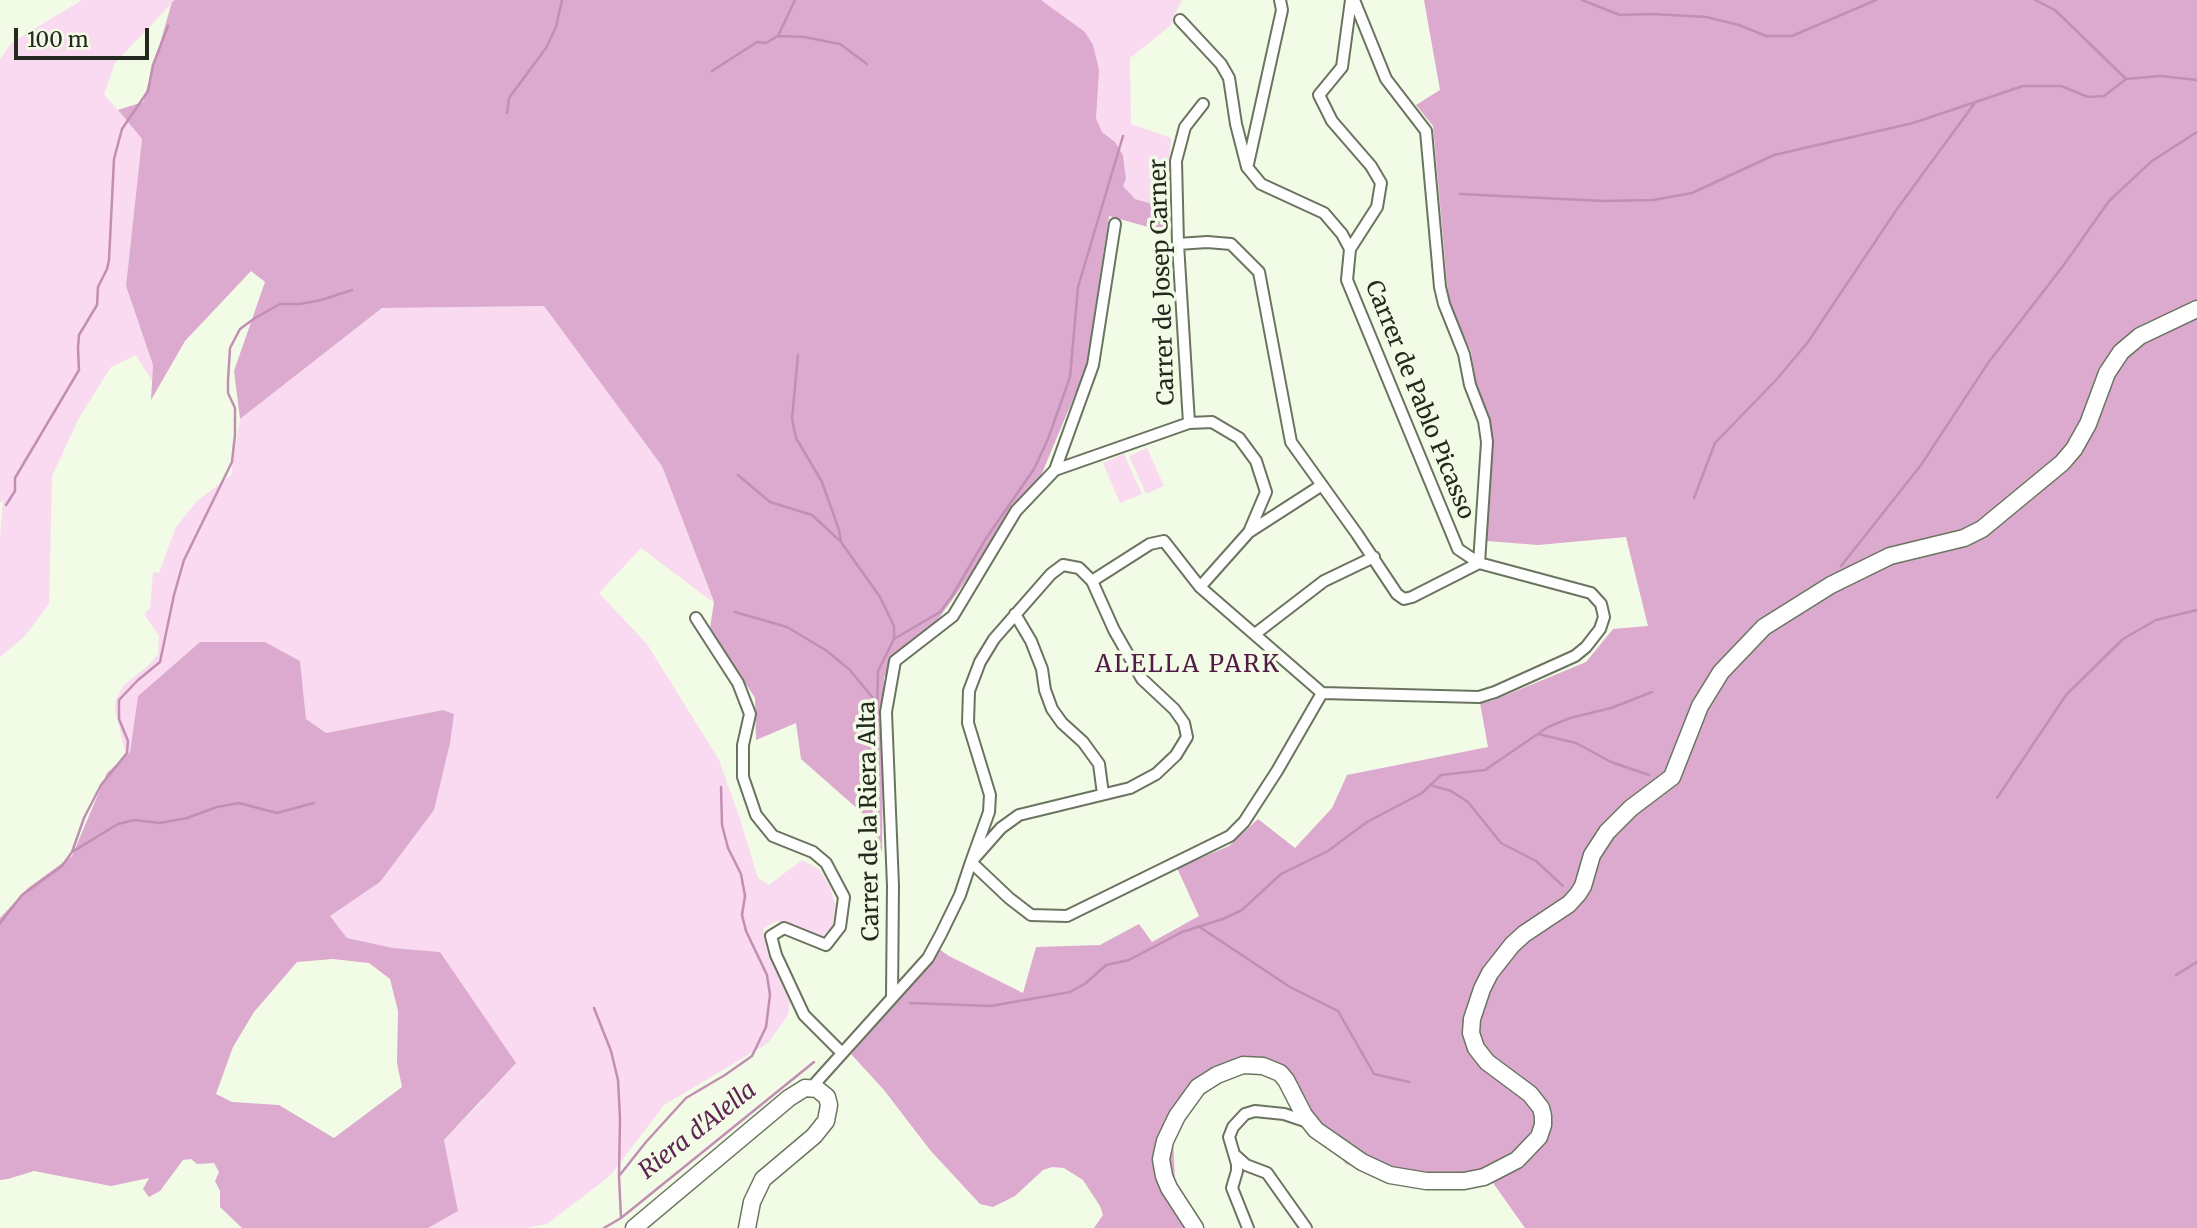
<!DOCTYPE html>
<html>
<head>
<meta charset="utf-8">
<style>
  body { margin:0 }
  #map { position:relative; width:2197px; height:1228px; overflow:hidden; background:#f2fbe5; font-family:Merriweather,serif }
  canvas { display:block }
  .scale { position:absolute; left:14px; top:28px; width:135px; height:32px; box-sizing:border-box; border:4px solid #24281f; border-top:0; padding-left:9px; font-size:21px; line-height:24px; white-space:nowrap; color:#24281f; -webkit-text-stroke:5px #f2fbe5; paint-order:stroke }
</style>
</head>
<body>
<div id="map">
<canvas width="2197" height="1228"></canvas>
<div class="scale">100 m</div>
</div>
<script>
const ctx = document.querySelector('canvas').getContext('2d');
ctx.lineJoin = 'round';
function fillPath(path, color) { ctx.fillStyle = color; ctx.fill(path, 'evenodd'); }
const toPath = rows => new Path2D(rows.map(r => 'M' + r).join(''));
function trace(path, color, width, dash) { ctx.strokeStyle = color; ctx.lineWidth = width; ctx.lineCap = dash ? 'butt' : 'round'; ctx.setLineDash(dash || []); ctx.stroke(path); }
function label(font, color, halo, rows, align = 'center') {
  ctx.font = font + ' Merriweather,serif'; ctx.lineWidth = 7; ctx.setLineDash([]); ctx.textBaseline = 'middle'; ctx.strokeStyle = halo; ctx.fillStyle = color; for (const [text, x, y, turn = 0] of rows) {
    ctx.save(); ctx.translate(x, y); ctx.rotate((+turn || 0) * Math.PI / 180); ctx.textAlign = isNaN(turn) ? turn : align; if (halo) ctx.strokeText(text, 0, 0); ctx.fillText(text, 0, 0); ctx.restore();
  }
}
fillPath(toPath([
  [82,0,175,0,115,63,104,94,142,139,126,286,153,365,152,381,136,355,111,367,79,418,52,476,49,604,25,636,0,657,0,538,3,500,0,503,0,59,11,43],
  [1041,0,1182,0,1170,26,1130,58,1131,124,1171,138,1167,208,1135,199,1123,186,1126,179,1123,155,1115,142,1102,132,1096,118,1093,45,1085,32],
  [544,306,662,465,714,603,641,548,599,593,647,644,719,760,740,819,758,878,769,885,802,860,819,869,830,887,835,904,833,926,822,937,778,921,765,927,763,930,791,995,788,1015,768,1043,664,1105,610,1176,547,1224,526,1228,428,1228,458,1211,444,1140,483,1100,440,952,393,948,347,938,330,916,380,882,434,810,441,776,443,710,326,733,306,719,300,661,265,642,200,642,138,696,130,752,126,756,115,709,116,699,123,686,150,664,158,654,159,636,144,614,150,608,153,572,159,573,176,527,197,501,231,475,240,419,382,308],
  [1147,448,1164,486,1146,494,1129,456],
  [1124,454,1142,494,1120,503,1103,463]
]), '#fadaf1');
fillPath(toPath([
  [175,0,1041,0,1085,32,1093,45,1099,70,1096,118,1102,132,1115,142,1123,155,1126,179,1123,186,1135,199,1167,208,1166,232,1109,216,1086,368,1040,478,939,618,884,677,882,852,868,818,801,759,796,723,756,740,755,698,710,628,714,602,662,466,544,306,382,308,240,419,234,371,265,282,251,271,185,341,151,400,153,365,126,286,142,139,118,110,143,102,172,2],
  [1424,0,2197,0,2197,1228,1525,1228,1491,1180,1382,1177,1346,1164,1285,1092,1273,1075,1237,1073,1204,1092,1173,1139,1175,1181,1198,1228,1094,1228,1103,1215,1100,1206,1083,1180,1064,1168,1052,1167,1043,1170,1015,1196,993,1207,980,1204,930,1150,884,1090,851,1054,939,949,949,956,1023,993,1036,947,1100,945,1139,924,1152,942,1199,916,1177,868,1229,846,1258,819,1295,848,1332,808,1347,775,1488,747,1480,703,1492,701,1586,662,1613,629,1648,626,1626,537,1538,545,1487,541,1490,419,1476,383,1471,351,1449,305,1433,126,1416,105,1440,90],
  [200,642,265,642,300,661,306,719,326,733,443,710,454,714,450,743,434,810,380,882,330,916,347,938,393,948,440,952,516,1063,444,1140,458,1211,428,1228,242,1228,220,1207,220,1191,215,1181,219,1172,214,1163,197,1164,191,1159,183,1160,160,1191,149,1197,143,1189,149,1178,111,1186,34,1171,8,1179,0,1180,0,918,28,888,72,856,107,773,130,752,138,696],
  [333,959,369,963,390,979,398,1011,397,1063,402,1087,334,1138,279,1105,232,1102,216,1094,233,1047,254,1012,297,962]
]), '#dca9cf');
trace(toPath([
  [1582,0,1620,15,1653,14,1706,17,1739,25,1766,36,1792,36,1876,0],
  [2035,0,2055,10,2126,79],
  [778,36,804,37,840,44,867,64],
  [712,71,757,42,766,43,778,36,795,0],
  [507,113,509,98,546,48,556,27,562,0],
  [1460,194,1604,201,1653,200,1692,193,1774,155,1913,123,2023,86,2061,86,2088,97,2104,96,2126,79,2161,76,2197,80],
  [798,355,792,419,796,438,822,482,839,530,841,542,880,597,894,626,894,639],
  [738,475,770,502,812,515,839,540],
  [1694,498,1715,443,1777,379,1808,342,1897,209,1974,104],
  [6,505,15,491,15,478,79,370,78,348,79,335,97,305,98,287,107,269,109,260,114,159,122,129,148,91,153,65,168,26],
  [1841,566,1921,465,1988,363,2063,266,2109,201,2152,161,2197,132],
  [735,612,787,627,827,651,850,670,876,702],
  [877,713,878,671,894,639,940,612,952,596,985,540,1034,469,1048,439,1070,377,1078,287,1123,136],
  [1538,734,1576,743,1611,762,1649,775],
  [1430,785,1451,791,1468,802,1501,843,1536,861,1563,886],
  [1997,798,2066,695,2123,639,2156,620,2197,610],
  [72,852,118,824,134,820,160,823,187,818,217,807,239,803,277,813,314,803],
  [0,923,22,895,62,866,72,852,84,818,101,785,127,753,128,741,119,719,119,700,138,680,160,662,174,595,184,560,232,462,235,435,235,408,228,393,228,381,230,348,240,329,255,318,280,304,300,304,321,300,352,290],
  [1198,926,1290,987,1338,1011,1374,1074,1409,1082],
  [2176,975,2197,962],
  [910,1003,991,1006,1070,992,1086,983,1106,965,1129,960,1182,932,1223,919,1242,910,1281,874,1328,851,1367,822,1422,793,1441,775,1485,770,1548,727,1570,718,1611,708,1652,692],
  [594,1008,611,1051,618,1080,620,1119,619,1176],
  [621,1218,619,1176,646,1142,686,1098,725,1075,752,1056,766,1027,770,995,767,975,746,931,742,915,745,896,741,874,728,848,722,825,721,787],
  [604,1228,621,1218,814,1062]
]), '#c08fb3', 2.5);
const street = toPath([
  [1354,0,1386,79,1426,131,1440,287,1444,304,1464,354,1470,385,1484,421,1487,442,1479,563],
  [1180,20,1221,64,1229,78,1236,124,1247,167,1261,184,1324,213,1342,234,1350,249,1347,280,1458,549,1479,563,1591,593,1601,604,1604,617,1600,629,1586,647,1575,656,1495,692,1479,697,1322,693],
  [1248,164,1282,10,1280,0],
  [1178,244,1207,242,1231,244,1259,272,1291,442,1357,534,1397,594,1404,599,1412,597,1479,563],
  [1350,249,1377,207,1381,183,1371,166,1332,121,1319,95,1342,67,1351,0],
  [1189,423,1178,244,1176,161,1185,127,1203,104],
  [1055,470,1093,365,1115,224],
  [1249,532,1322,485],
  [1092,581,1150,544,1164,541,1200,587,1322,693],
  [1015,614,1031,641,1042,669,1045,690,1052,709,1062,723,1083,742,1099,764,1103,794],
  [696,618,738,683,750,714,743,745,743,777,756,815,773,836,813,852,826,863,844,897,840,927,826,945,784,928,771,936,776,955,804,1015,842,1053],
  [1255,634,1324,581,1374,557],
  [971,862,1009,898,1031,915,1067,916,1230,836,1244,822,1277,771,1322,693],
  [892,997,893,886,886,712,895,661,953,616,1016,511,1055,470,1189,423,1212,422,1239,438,1256,461,1266,492,1249,532,1200,587],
  [811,1088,928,958,941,934,960,895,971,862,989,812,990,795,968,723,969,691,980,662,994,639,1051,574,1063,565,1079,568,1092,581,1114,630,1142,679,1174,709,1184,723,1187,737,1176,755,1156,774,1130,788,1019,815,1001,828,971,862],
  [1236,1156,1246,1165,1267,1173,1306,1228],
  [1248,1228,1232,1188,1237,1171,1237,1164,1229,1137,1233,1127,1245,1114,1255,1111,1284,1114,1308,1122]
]);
const secondary = toPath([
  [634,1228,789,1098,805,1088,817,1089,827,1097,829,1105,826,1121,814,1136,763,1179,752,1202,747,1228],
  [1195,1228,1169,1188,1164,1176,1161,1159,1165,1141,1177,1116,1198,1087,1217,1075,1243,1065,1263,1066,1280,1073,1286,1080,1304,1115,1316,1130,1362,1162,1390,1175,1426,1181,1464,1181,1484,1177,1517,1160,1539,1137,1543,1125,1543,1116,1541,1108,1530,1094,1487,1062,1476,1048,1471,1033,1472,1019,1482,989,1490,973,1512,945,1524,934,1569,904,1578,894,1583,886,1592,855,1607,832,1631,808,1672,777,1700,706,1721,672,1764,627,1831,585,1890,556,1964,538,1982,529,2062,463,2074,449,2088,424,2107,373,2121,352,2140,336,2197,309]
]);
trace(street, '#6b7460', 14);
trace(secondary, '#6b7460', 19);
trace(street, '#fff', 10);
trace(secondary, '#fff', 16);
label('23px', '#24281f', '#f2fbe5', [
  ["Carrer de Josep Carner",1163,282,-92],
  ["Carrer de Pablo Picasso",1419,400,68],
  ["Carrer de la Riera Alta",870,821,-91]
]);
ctx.letterSpacing = '2px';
label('24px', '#511b46', '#f2fbe5', [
  ["ALELLA PARK",1188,665]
]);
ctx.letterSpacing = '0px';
label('italic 24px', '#5f2453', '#f2fbe5', [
  ["Riera d'Alella",698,1131,-38]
]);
</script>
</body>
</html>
